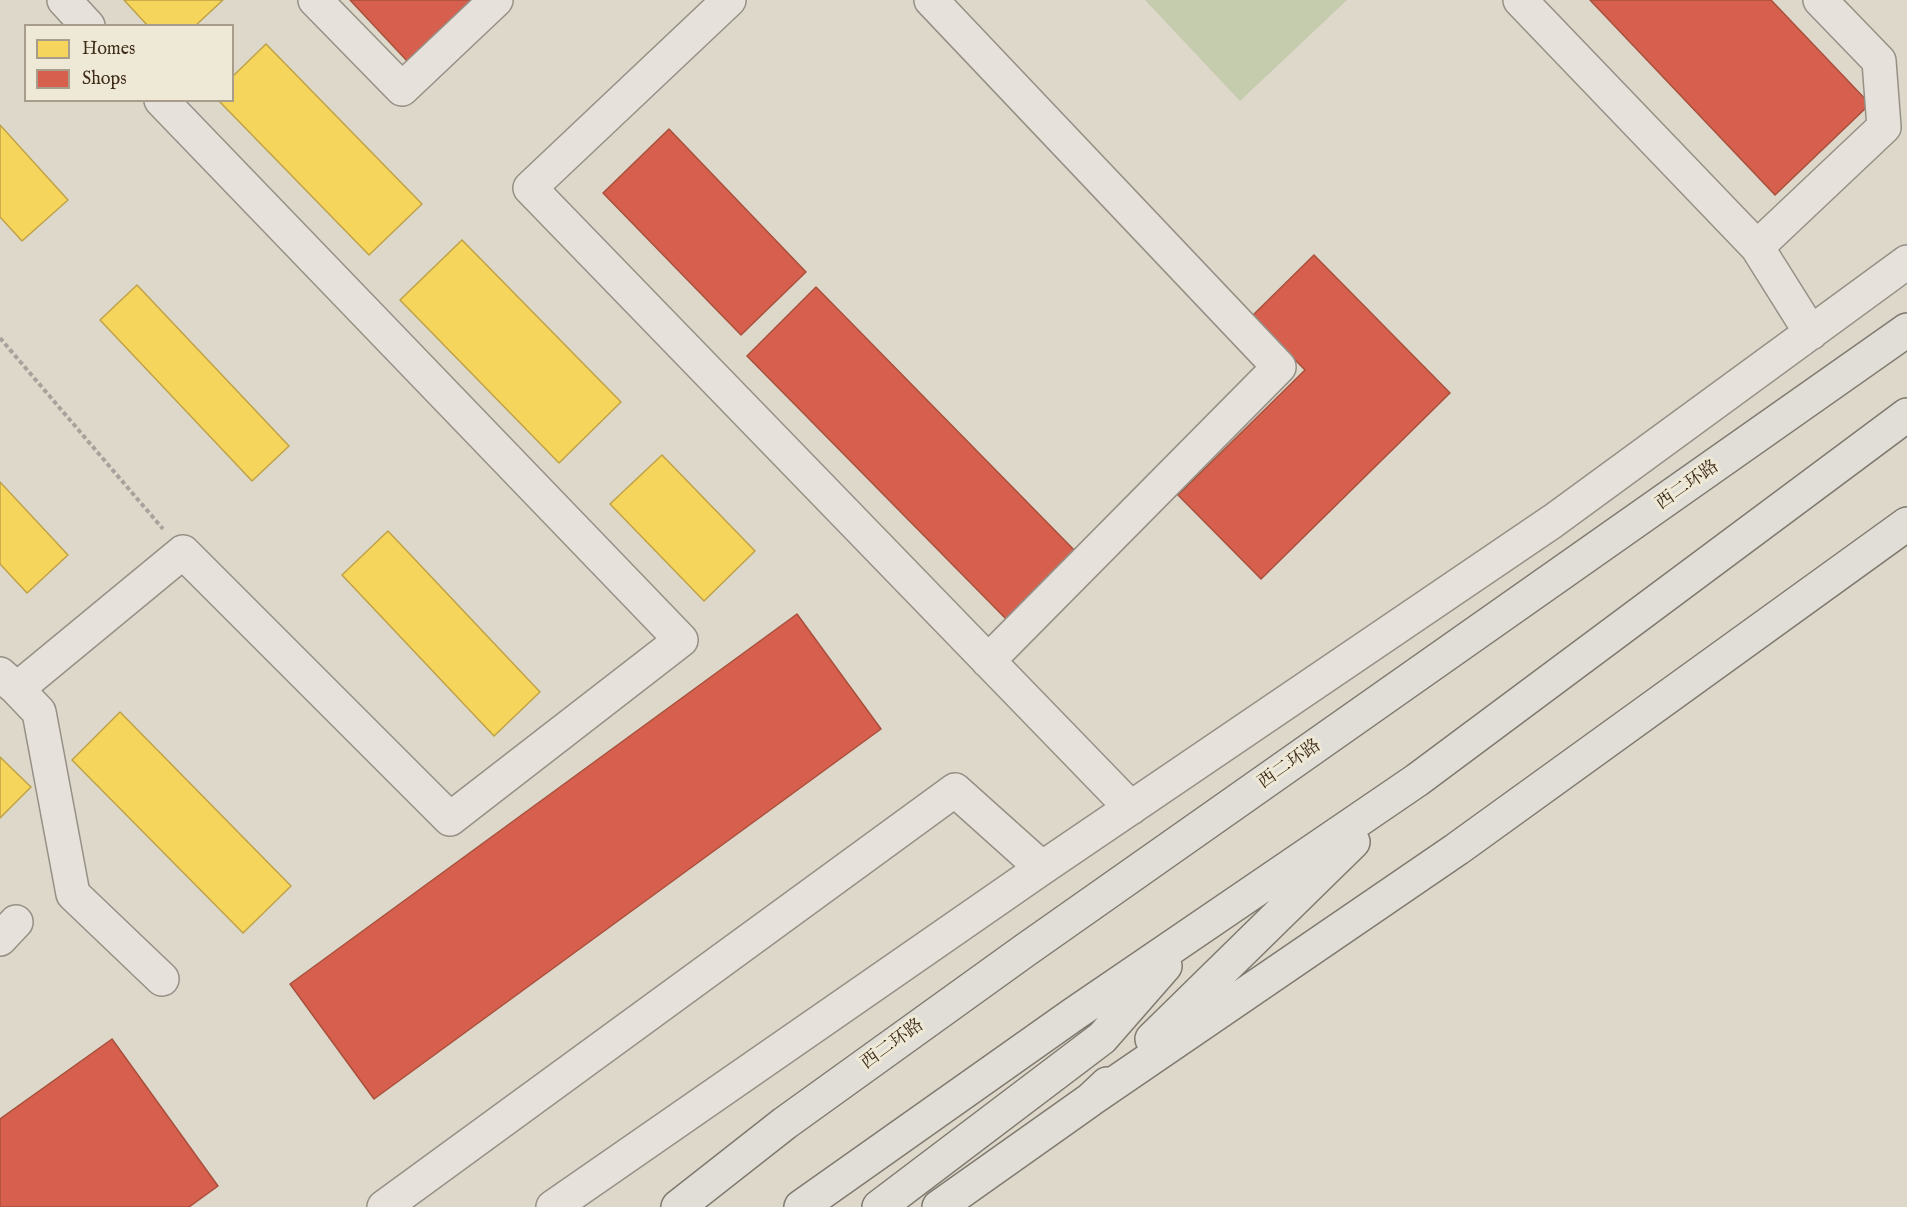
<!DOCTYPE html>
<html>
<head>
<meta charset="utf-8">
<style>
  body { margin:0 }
  #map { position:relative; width:1907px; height:1207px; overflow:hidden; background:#ddd8ca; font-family:"IM FELL English",serif }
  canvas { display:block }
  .legend { position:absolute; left:24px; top:24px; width:210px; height:78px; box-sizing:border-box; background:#eee8d7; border:2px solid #a89d8a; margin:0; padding:8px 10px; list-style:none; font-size:18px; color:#3f2c17 }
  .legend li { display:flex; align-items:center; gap:12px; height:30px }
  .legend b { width:30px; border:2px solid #a89d8a }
</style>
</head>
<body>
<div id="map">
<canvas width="1907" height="1207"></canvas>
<ul class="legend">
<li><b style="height:16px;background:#f6d55c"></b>Homes</li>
<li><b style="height:16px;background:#d6604d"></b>Shops</li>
</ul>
</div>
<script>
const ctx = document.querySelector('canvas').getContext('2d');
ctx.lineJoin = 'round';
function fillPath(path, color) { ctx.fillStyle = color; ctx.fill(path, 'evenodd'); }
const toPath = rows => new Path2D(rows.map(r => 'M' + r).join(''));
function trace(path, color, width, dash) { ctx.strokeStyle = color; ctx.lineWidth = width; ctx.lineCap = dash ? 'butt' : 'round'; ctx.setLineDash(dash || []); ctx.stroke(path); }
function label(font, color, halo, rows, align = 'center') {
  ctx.font = font + ' "IM FELL English","Noto Serif SC",serif'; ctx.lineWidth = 6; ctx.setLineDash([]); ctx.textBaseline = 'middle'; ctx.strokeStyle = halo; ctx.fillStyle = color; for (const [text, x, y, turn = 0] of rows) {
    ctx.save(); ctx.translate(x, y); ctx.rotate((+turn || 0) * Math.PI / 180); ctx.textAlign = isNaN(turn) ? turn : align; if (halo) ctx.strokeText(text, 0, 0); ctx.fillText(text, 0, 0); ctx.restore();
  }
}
fillPath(toPath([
  [1145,0,1347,0,1240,101]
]), '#c5cbad');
const homes = toPath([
  [124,0,223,0,195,26,148,26,124,0],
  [266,44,422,204,369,255,218,100,232,100,232,77,266,44],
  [0,125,68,200,22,241,0,217,0,125],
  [462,240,621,402,559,463,400,300,462,240],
  [137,285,289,446,252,481,100,320,137,285],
  [662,455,755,551,704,601,610,504,662,455],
  [0,482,68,555,27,593,0,564,0,482],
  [388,531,540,692,494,736,342,575,388,531],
  [120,712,291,886,243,933,72,760,120,712],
  [0,757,31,787,0,818,0,757]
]);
fillPath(homes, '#f6d55c');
trace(homes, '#bfa247', 1.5);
const shops = toPath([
  [350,0,476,0,409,63,350,0],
  [1590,0,1771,0,1870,104,1775,195,1590,0],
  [669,129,806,272,741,335,603,193,669,129],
  [1314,255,1450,393,1261,579,1178,495,1305,370,1252,316,1314,255],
  [816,287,1079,555,1010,623,747,356,816,287],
  [797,614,881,729,374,1099,290,984,797,614],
  [112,1039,218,1186,189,1207,0,1207,0,1119,112,1039]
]);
fillPath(shops, '#d6604d');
trace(shops, '#a9503d', 1.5);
const minor = toPath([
  [64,0,88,26],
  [315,0,402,89,496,0],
  [729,0,530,188,1131,808],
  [931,0,1279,367,988,661],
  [1520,0,1757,247,1811,333],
  [1757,247,1884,127,1879,61,1820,0],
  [0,674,17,689,183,552,450,819,681,640,161,100],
  [17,689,39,712,73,894,162,979],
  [0,939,16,922],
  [384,1207,955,790,1042,868],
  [553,1207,1042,868,1553,521,1907,262]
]);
const highway = toPath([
  [1152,1039,1353,842],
  [1090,1100,1457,849,1907,524],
  [678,1207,785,1123,1024,951,1907,330],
  [801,1207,1074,1014,1417,780,1907,415],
  [879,1207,1102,1038,1165,966],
  [939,1207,1090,1100,1107,1084]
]);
trace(minor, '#969086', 36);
trace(highway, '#7f796f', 36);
trace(toPath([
  [0,338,163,529]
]), '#a7a39c', 4, [4.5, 3]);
trace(minor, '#e6e2db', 33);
trace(highway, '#e0ded6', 33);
label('18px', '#3f2c17', '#eee8d7', [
  ["西二环路",1688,486,-35],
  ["西二环路",1290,765,-35],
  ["西二环路",893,1045,-36]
]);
</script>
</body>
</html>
